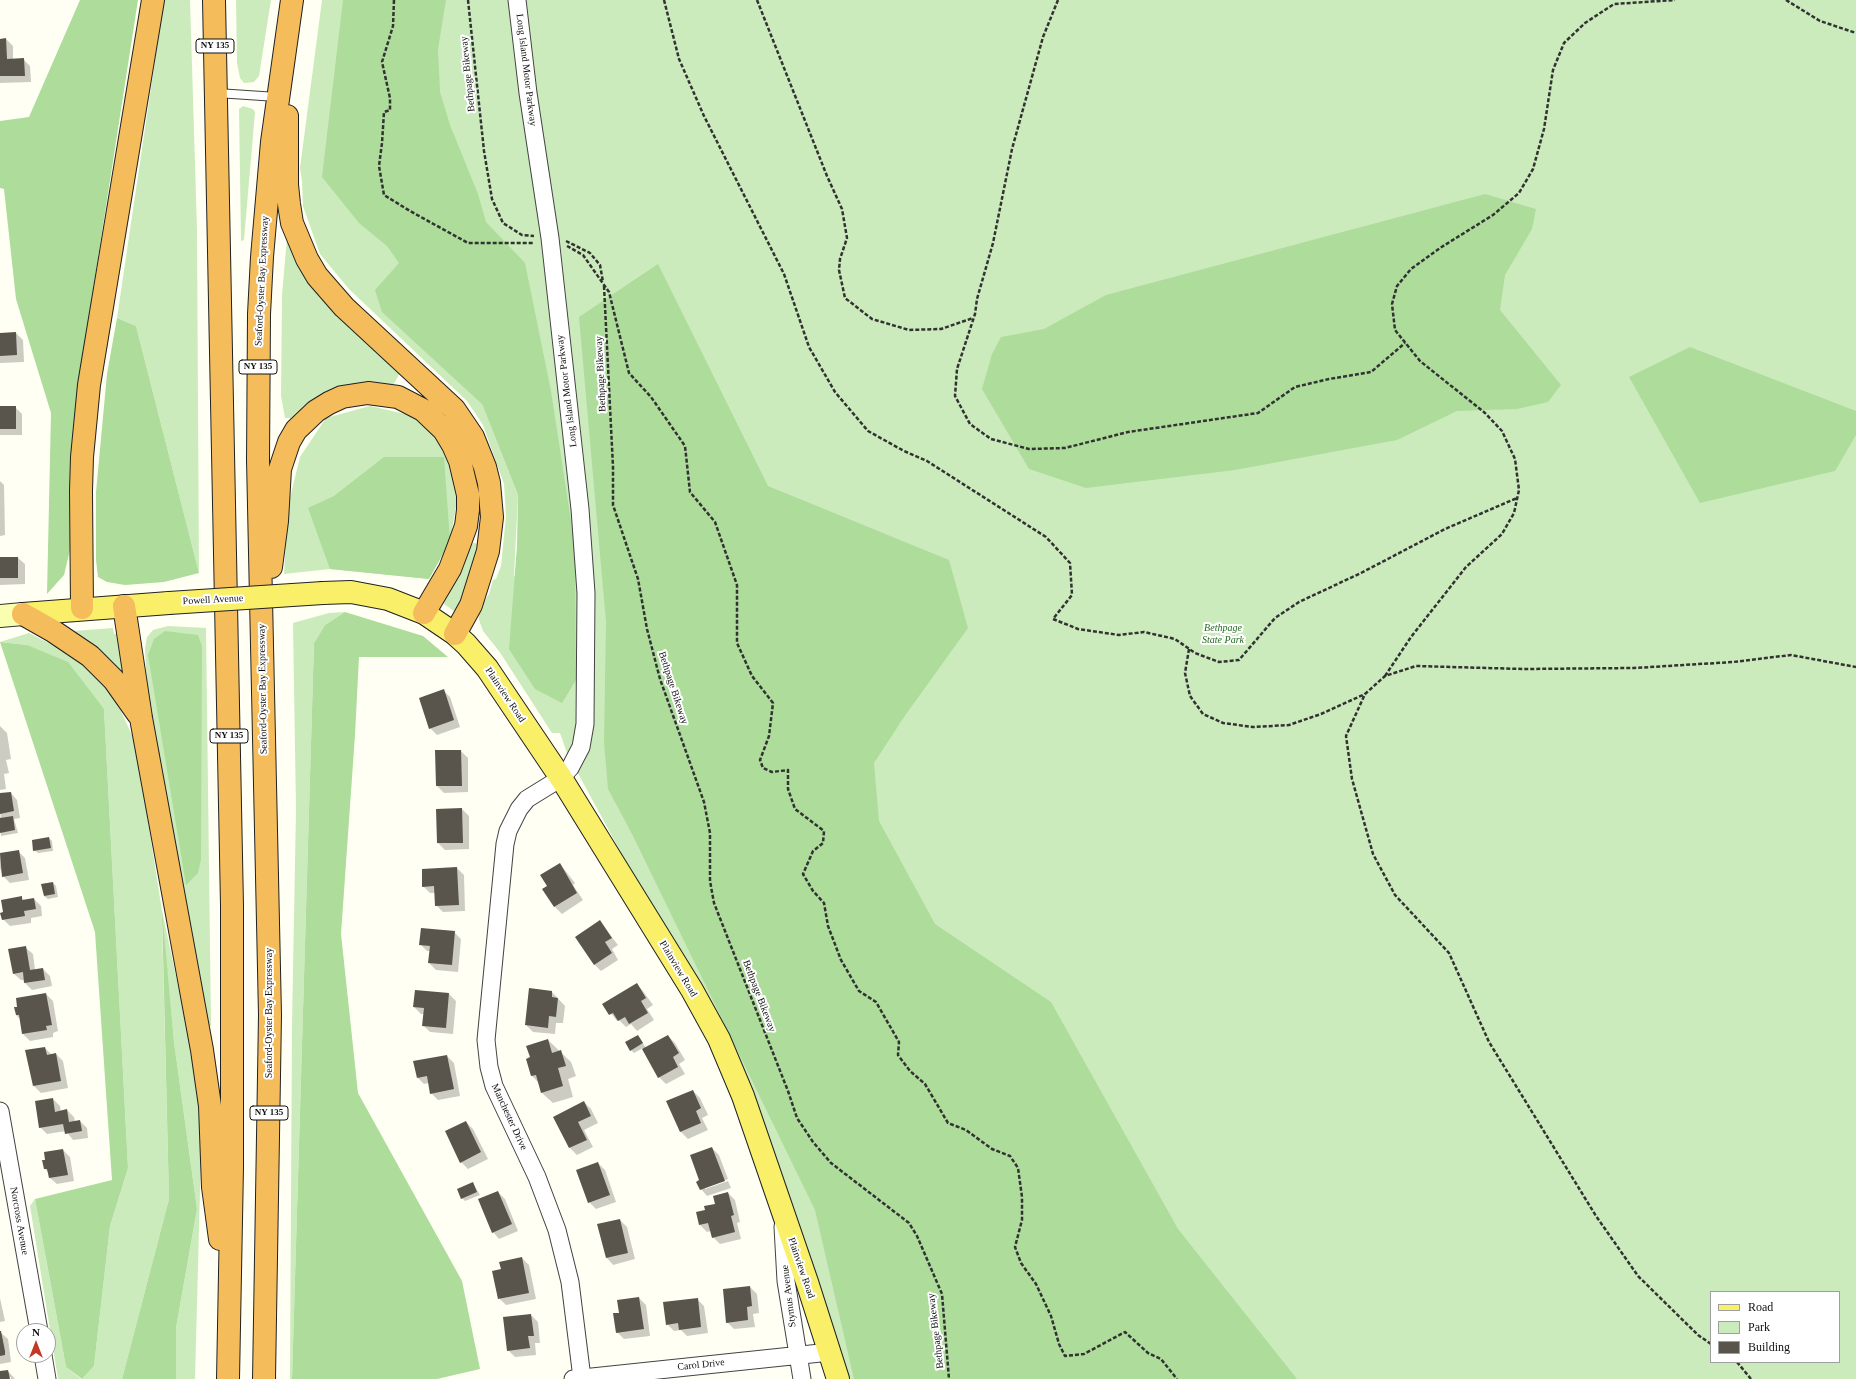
<!DOCTYPE html>
<html>
<head>
<meta charset="utf-8">
<style>
  body { margin:0 }
  #map { position:relative; width:1856px; height:1379px; overflow:hidden; background:#fffff4; font-family:Georgia,serif }
  canvas { display:block }
  .legend { position:absolute; left:1710px; top:1291px; width:130px; height:72px; box-sizing:border-box; background:#fff; border:1px solid #9f9f9f; margin:0; padding:5px 7px; list-style:none; font-size:12px; color:#101010 }
  .legend li { display:flex; align-items:center; gap:8px; height:20px }
  .legend b { width:20px; border:1px solid #9f9f9f }
  .north { position:absolute; left:16px; top:1323px; width:40px; height:40px; box-sizing:border-box; background:#fff; border:1px solid #9f9f9f; border-radius:50%; rotate:0deg; font-size:11px; font-weight:700; line-height:16px; text-align:center; color:#101010 }
  .north::after { content:''; display:block; margin:auto; width:14px; height:18px; background:#c43925; clip-path:polygon(50% 0,100% 100%,50% 72%,0 100%) }
</style>
</head>
<body>
<div id="map">
<canvas width="1856" height="1379"></canvas>
<ul class="legend">
<li><b style="height:5px;background:#f9ef69"></b>Road</li>
<li><b style="height:11px;background:#ccebbc"></b>Park</li>
<li><b style="height:11px;background:#59544c"></b>Building</li>
</ul>
<div class="north">N</div>
</div>
<script>
const ctx = document.querySelector('canvas').getContext('2d');
ctx.lineJoin = 'round';
function fillPath(path, color) { ctx.fillStyle = color; ctx.fill(path, 'evenodd'); }
const toPath = rows => new Path2D(rows.map(r => 'M' + r).join(''));
function trace(path, color, width, dash) { ctx.strokeStyle = color; ctx.lineWidth = width; ctx.lineCap = dash ? 'butt' : 'round'; ctx.setLineDash(dash || []); ctx.stroke(path); }
function label(font, color, halo, rows, align = 'center') {
  ctx.font = font + ' Georgia,serif'; ctx.lineWidth = 4; ctx.setLineDash([]); ctx.textBaseline = 'middle'; ctx.strokeStyle = halo; ctx.fillStyle = color; for (const [text, x, y, turn = 0] of rows) {
    ctx.save(); ctx.translate(x, y); ctx.rotate((+turn || 0) * Math.PI / 180); ctx.textAlign = isNaN(turn) ? turn : align; if (halo) ctx.strokeText(text, 0, 0); ctx.fillText(text, 0, 0); ctx.restore();
  }
}
fillPath(toPath([
  [164,0,190,0,197,230,199,573,136,326,117,318],
  [236,0,271,0,259,76,254,82,244,83,240,78,237,63],
  [322,0,1856,0,1856,1379,838,1379,737,1067,567,753,560,733,552,733,499,651,483,631,479,620,479,609,489,594,493,580,496,579,501,566,506,516,504,484,483,425,467,401,349,289,320,254,303,206,302,181,300,168],
  [521,396,541,572,514,576,518,495,482,404],
  [1711,1292,1839,1292,1839,1362,1711,1362],
  [243,106,253,109,255,112,244,240,241,241,239,109],
  [287,238,323,300,400,373,393,385,366,384,331,389,308,404,291,418,285,418,281,396,282,295],
  [370,406,414,416,444,445,457,501,450,541,429,579,330,569,284,574,288,506,300,457,326,418],
  [473,543,483,544,459,610,454,611,444,604,445,598],
  [345,612,325,625,314,643,292,1379,290,1379,292,1025,296,809,293,623,329,613],
  [168,626,206,628,211,1026,207,1024,199,980,147,688,145,648,147,637,153,630],
  [113,628,114,634,121,634,129,685,69,635,74,631],
  [29,633,89,663,120,709,136,744,162,911,185,1018,202,1116,195,1379,176,1379,176,1328,197,1209,174,1042,162,920,169,1199,122,1379,82,1379,94,1366,110,1226,128,1168,104,709,27,645,0,642],
  [35,1199,66,1367,81,1379,58,1379,30,1206]
]), '#ccebbc');
fillPath(toPath([
  [80,0,138,0,81,367,70,462,70,550,64,575,47,594,51,413,16,299,4,189,0,188,0,121,29,117],
  [343,0,446,0,438,49,440,92,450,125,478,194,486,222,525,263,551,391,575,547,576,680,562,703,535,689,509,649,517,546,518,495,482,404,382,312,375,290,399,263,387,246,359,223,322,177],
  [1485,194,1536,209,1532,229,1505,275,1500,310,1561,385,1548,402,1517,409,1457,411,1397,440,1235,470,1086,488,1029,469,982,389,992,354,1001,337,1044,329,1106,295],
  [658,264,768,486,949,560,968,628,904,717,874,763,879,821,935,924,1051,1002,1178,1229,1297,1379,854,1379,815,1210,632,834,608,789,604,742,606,622,579,317],
  [117,318,136,326,199,573,164,582,125,585,107,582,98,577,96,560,96,492,107,374],
  [1690,347,1856,411,1856,435,1835,471,1700,503,1629,377],
  [384,457,444,457,450,541,429,579,330,569,308,508,334,496],
  [345,612,423,636,448,657,359,657,355,735,341,934,358,1093,462,1281,480,1369,437,1379,292,1379,314,643,325,625],
  [165,631,198,635,202,646,201,859,198,873,186,885,148,655,154,639],
  [0,642,27,645,68,662,104,709,128,1168,110,1226,94,1366,82,1379,66,1367,35,1199,112,1180,95,932],
  [162,911,174,1042,197,1209,176,1328,176,1379,122,1379,169,1199]
]), '#addc9b');
fillPath(toPath([
  [6,39,13,46,13,60,23,59,30,66,31,82,0,83,0,40],
  [16,333,23,340,24,362,0,363,0,334],
  [0,407,15,407,22,414,22,435,0,435],
  [0,481,4,485,5,535,0,536],
  [0,558,18,558,25,564,25,584,0,585],
  [443,690,450,697,460,727,437,735,430,728],
  [0,726,7,733,11,759,6,760,9,773,4,774,6,789,0,790],
  [461,751,468,758,468,792,444,793,437,786],
  [11,793,17,800,20,818,14,819,18,833,1,836,0,794],
  [462,809,469,816,469,849,445,850,438,843],
  [49,838,52,841,53,851,38,853,34,850],
  [18,851,25,858,29,880,10,883,3,876,0,868,0,854],
  [560,864,575,883,573,885,583,900,562,914,555,907,543,889,548,886],
  [457,868,464,875,465,911,443,912,436,905,435,893,430,893,423,886],
  [53,883,56,886,58,897,48,899,44,896],
  [21,897,25,901,34,899,41,906,42,916,31,918,31,923,10,926,3,919],
  [600,922,618,945,612,949,618,960,601,971,594,964],
  [454,932,461,939,458,972,436,970,429,963,430,951,427,951,420,944],
  [26,948,33,954,35,970,43,969,50,976,52,986,32,990,25,983,25,980,21,980,14,974],
  [637,984,643,991,653,1005,647,1009,654,1020,637,1031,631,1024,626,1027,619,1020,617,1021,604,1004],
  [552,992,565,1006,563,1023,556,1023,555,1034,533,1032,526,1025],
  [46,994,53,1001,58,1031,53,1033,53,1037,30,1041,23,1034,20,1019,16,1015],
  [449,994,456,1001,453,1034,430,1032,423,1025,424,1014,421,1014,414,1007],
  [638,1036,646,1048,668,1036,675,1043,685,1060,679,1064,685,1074,666,1084,659,1077,643,1048,634,1053,631,1050],
  [548,1040,571,1062,576,1076,568,1079,573,1097,553,1103,542,1093,539,1083,532,1076,531,1058],
  [45,1048,52,1055,56,1054,63,1061,68,1088,41,1093,34,1086,26,1051],
  [447,1056,454,1063,460,1096,438,1100,431,1093,429,1083,424,1084,417,1077],
  [693,1091,700,1098,708,1115,702,1118,708,1130,688,1139,681,1132,668,1102],
  [53,1099,60,1106,61,1112,67,1110,74,1117,75,1122,80,1121,87,1128,88,1138,73,1140,66,1131,47,1134,40,1127],
  [584,1102,591,1109,598,1123,584,1130,593,1147,577,1155,570,1148,554,1117],
  [466,1122,473,1129,488,1159,468,1169,461,1162],
  [712,1148,719,1155,728,1179,705,1187,705,1189,728,1181,731,1188,707,1196,701,1189,700,1181],
  [63,1150,70,1157,74,1181,57,1184,50,1178,49,1173,45,1169,47,1160],
  [598,1163,605,1170,616,1202,596,1209,589,1202],
  [473,1183,480,1195,465,1201,462,1198],
  [498,1192,505,1199,518,1231,499,1239,493,1232],
  [728,1193,735,1200,740,1222,737,1223,741,1239,720,1244,713,1237,711,1231,707,1232,700,1225,697,1213,706,1211,717,1204],
  [620,1220,627,1227,635,1259,613,1265,607,1258],
  [522,1258,529,1265,536,1299,506,1305,499,1298,502,1270],
  [750,1287,757,1294,759,1313,753,1314,755,1327,734,1329,727,1322],
  [0,1298,5,1321,0,1322],
  [639,1298,646,1305,650,1336,624,1339,617,1332],
  [697,1299,704,1306,708,1333,687,1336,681,1330,674,1331,667,1324],
  [531,1315,538,1322,540,1343,535,1343,536,1355,515,1357,508,1350],
  [0,1332,8,1339,11,1362,0,1364],
  [8,1371,15,1379,11,1379,11,1377,8,1377,9,1379,0,1379,0,1372]
]), '#0003');
fillPath(toPath([
  [6,38,7,59,24,58,25,76,0,76,0,39],
  [16,332,17,355,0,356,0,333],
  [0,406,16,406,16,429,0,429],
  [0,557,18,557,18,578,0,578],
  [444,689,454,720,429,729,419,698],
  [435,750,461,750,462,786,436,786],
  [11,792,14,811,0,814,0,793],
  [462,808,463,843,437,843,436,809],
  [13,816,15,830,0,833,0,818],
  [49,837,51,848,33,851,32,840],
  [19,850,23,873,2,877,0,853],
  [560,863,577,893,554,907,542,889,547,886,540,875],
  [457,867,459,905,435,906,434,886,422,887,422,869],
  [53,882,55,894,44,896,41,884],
  [22,896,22,900,34,898,36,909,24,911,25,916,2,920,0,913,3,912,1,900],
  [600,920,612,938,605,942,612,953,594,965,575,937],
  [421,928,455,931,452,965,428,963,430,946,419,945],
  [26,946,30,970,43,968,45,980,24,983,23,972,13,974,8,949],
  [637,983,646,998,641,1001,648,1013,629,1024,625,1017,618,1021,613,1013,609,1015,602,1004],
  [529,988,552,991,552,997,558,998,556,1017,549,1016,548,1028,525,1025],
  [415,990,449,993,446,1028,422,1026,424,1008,413,1007],
  [46,993,52,1025,46,1026,47,1030,22,1034,19,1015,16,1015,14,1007,17,1007,16,998],
  [638,1035,643,1043,630,1051,625,1042],
  [668,1035,679,1053,673,1057,678,1067,658,1078,642,1049],
  [548,1039,552,1053,561,1050,566,1066,558,1068,563,1086,541,1093,536,1075,531,1076,526,1059,530,1057,526,1046],
  [45,1047,47,1055,56,1053,61,1081,33,1086,25,1050],
  [447,1055,454,1089,430,1094,427,1076,417,1078,413,1061],
  [693,1090,701,1108,696,1111,701,1123,680,1132,666,1101],
  [53,1098,55,1112,67,1109,69,1122,80,1120,82,1131,65,1134,63,1124,39,1128,35,1101],
  [584,1101,591,1116,578,1122,587,1140,569,1148,553,1117],
  [466,1121,481,1152,460,1163,445,1131],
  [712,1147,725,1181,700,1190,696,1182,699,1180,690,1155],
  [63,1149,68,1175,49,1178,47,1169,44,1169,42,1160,45,1160,44,1152],
  [598,1162,610,1195,588,1203,576,1170],
  [473,1182,477,1192,461,1199,457,1189],
  [498,1191,512,1224,492,1233,478,1199],
  [728,1192,734,1215,731,1216,735,1232,712,1238,708,1223,699,1225,696,1212,705,1210,704,1206,715,1204,713,1196],
  [620,1219,628,1253,606,1258,597,1224],
  [522,1257,529,1293,498,1299,492,1271,501,1269,499,1262],
  [750,1286,752,1306,747,1307,748,1320,726,1323,723,1289],
  [639,1297,644,1329,616,1333,613,1313,619,1313,617,1300],
  [698,1298,701,1327,679,1330,678,1323,666,1325,663,1302],
  [531,1314,534,1336,528,1336,530,1348,507,1351,503,1317],
  [0,1331,1,1331,5,1351,5,1355,0,1356],
  [8,1370,10,1379,0,1379,0,1371]
]), '#59544c');
const service = toPath([
  [217,93,277,97]
]);
const minor = toPath([
  [517,0,528,93,550,238,580,509,586,593,585,724,581,747,570,768,561,778,527,799,519,809,508,831,505,844,486,1040,489,1067,494,1086,537,1177,557,1230,570,1282,582,1378],
  [0,1111,39,1331],
  [783,1227,786,1281,802,1379],
  [43,1355,47,1379],
  [573,1379,830,1352]
]);
const secondary = toPath([
  [0,616,23,614]
]);
const primary = toPath([
  [323,593,351,592,388,599,424,613,455,634,466,644,487,668,561,778,692,990,719,1039,743,1096,807,1282,838,1379],
  [23,614,169,603]
]);
const motorway = toPath([
  [214,0,232,905,232,1167,228,1379],
  [287,116,287,185,289,204,292,223,307,259,317,276,344,307,454,409,473,437,485,467,489,483,492,517,488,551,471,605,455,634],
  [271,567,277,521,280,469,289,442,296,430,316,411,329,403,342,397,368,393,398,397,423,410,444,430,453,445,460,461,468,495,468,510,466,526,458,548,450,569,424,613],
  [124,606,141,718,202,1050,210,1106,213,1187,220,1239],
  [82,608,81,491,82,457,89,385,153,0],
  [23,614,53,631,90,656,114,680,138,714],
  [264,1379,270,1015,258,460,259,314,262,257,272,142,292,0]
]);
trace(service, '#434343', 10);
trace(minor, '#434343', 19);
trace(secondary, '#323232', 24);
trace(primary, '#212121', 24);
trace(motorway, '#212121', 24);
trace(toPath([
  [394,0,393,26,382,62,390,98,390,110,384,112,382,143,379,166,384,195,410,211,468,243,534,243],
  [468,0,484,151,492,199,503,223,522,235,534,236],
  [664,0,679,59,704,116,784,274,809,347,835,392,868,431,904,451,927,461,1046,537,1070,563,1072,595,1053,619,1078,629,1119,635,1144,632,1175,639,1195,653,1219,662,1239,660,1275,618,1299,602,1361,573,1445,529,1517,498],
  [757,0,827,176,842,209,847,238,840,259,839,270,845,298,872,319,909,330,941,329,973,318],
  [1058,0,1043,37,1012,149,993,243,977,299,975,314,957,369,955,396,970,424,991,439,1029,449,1065,448,1128,432,1258,413,1295,387,1329,379,1371,372,1405,343],
  [1786,0,1820,21,1856,33],
  [566,241,590,253,600,265,603,282],
  [567,246,583,255,609,292,629,373,651,397,685,446,690,492,715,522,737,585,737,643,752,676,773,703,769,736,760,760,763,768,772,772,788,770,788,789,795,809,824,831,823,843,813,851,803,874,813,891,824,903,828,926,841,960,859,991,876,1002,899,1042,898,1055,910,1071,925,1084,948,1123,966,1130,992,1149,1010,1156,1018,1168,1022,1197,1022,1220,1015,1247,1021,1263,1036,1284,1051,1316,1059,1344,1065,1356,1084,1354,1125,1332,1148,1353,1161,1359,1177,1379],
  [604,286,613,467,613,505,638,579,647,629,660,679,704,802,710,833,710,881,714,903,788,1091,797,1118,813,1142,831,1163,909,1223,917,1236,942,1294,949,1379],
  [1189,649,1185,673,1190,696,1203,714,1223,723,1253,727,1289,725,1321,714,1365,694],
  [1385,676,1411,637,1466,567,1502,534,1514,513,1519,490,1515,459,1502,431,1485,413,1420,361,1395,330,1392,304,1397,286,1411,269,1440,248,1493,215,1519,193,1533,169,1544,129,1553,70,1564,43,1585,23,1614,4,1675,0],
  [1711,1344,1698,1335,1638,1276,1596,1216,1489,1042,1449,953,1395,895,1373,854,1352,779,1346,736,1365,694,1385,676,1416,666,1523,669,1634,668,1733,662,1791,655,1856,667],
  [1737,1362,1751,1379]
]), '#323232', 2.5, [4, 2]);
trace(service, '#fff', 8);
trace(minor, '#fff', 17);
trace(secondary, '#faffaf', 22);
trace(primary, '#f9ef69', 22);
trace(motorway, '#f5bc5b', 22);
const primaryBridge = toPath([
  [169,603,323,593]
]);
trace(primaryBridge, '#212121', 24, []);
trace(primaryBridge, '#f9ef69', 22);
for (const [x, y, w] of [
  [215,46,38],
  [258,367,38],
  [229,736,38],
  [269,1113,38]
]) { const box = new Path2D(); box.roundRect(x - w / 2, y - 7, w, 14, 3); ctx.fillStyle = '#fff'; ctx.fill(box); trace(box, '#101010', 1); }
label('bold 9px', '#101010', null, [
  ["NY 135",215,46],
  ["NY 135",258,367],
  ["NY 135",229,736],
  ["NY 135",269,1113]
]);
label('10px', '#101010', '#fff', [
  ["Long Island Motor Parkway",526,70,83],
  ["Bethpage Bikeway",468,74,-96],
  ["Seaford-Oyster Bay Expressway",262,281,-87],
  ["Bethpage Bikeway",601,374,-93],
  ["Long Island Motor Parkway",567,391,-97],
  ["Powell Avenue",213,600,-3],
  ["Bethpage Bikeway",673,688,72],
  ["Seaford-Oyster Bay Expressway",263,689,-91],
  ["Plainview Road",505,695,56],
  ["Plainview Road",678,969,59],
  ["Bethpage Bikeway",759,996,69],
  ["Seaford-Oyster Bay Expressway",269,1013,-90],
  ["Manchester Drive",509,1117,65],
  ["Norcross Avenue",19,1221,80],
  ["Plainview Road",801,1268,71],
  ["Stymus Avenue",789,1296,-97],
  ["Bethpage Bikeway",936,1331,-97],
  ["Carol Drive",701,1365,-6]
]);
label('italic 10px', '#216a1e', '#fff', [
  ["Bethpage",1223,628],
  ["State Park",1223,640]
]);
</script>
</body>
</html>
